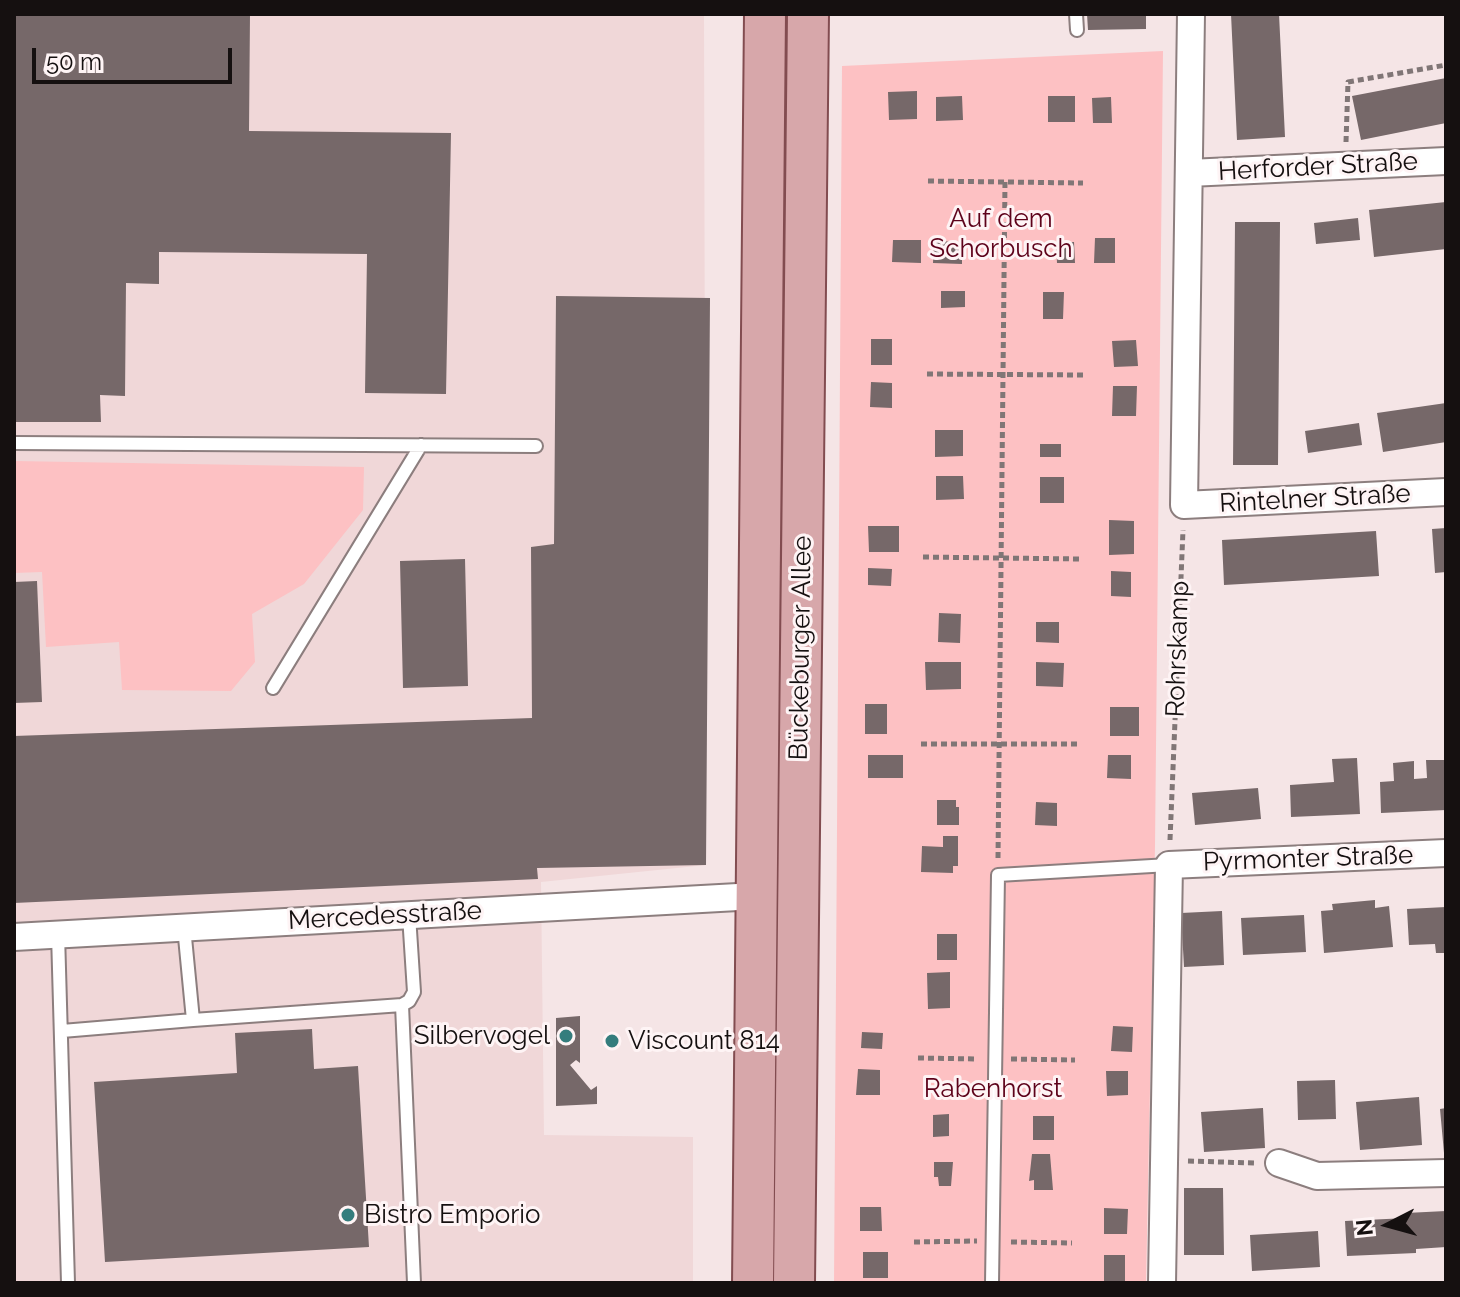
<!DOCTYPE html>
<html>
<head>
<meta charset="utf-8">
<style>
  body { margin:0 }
  #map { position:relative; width:1460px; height:1297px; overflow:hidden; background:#f5e5e6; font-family:Raleway,sans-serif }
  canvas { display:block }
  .frame { position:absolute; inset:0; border:16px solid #151010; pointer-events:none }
  .north { position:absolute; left:1348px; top:1185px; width:80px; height:80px; -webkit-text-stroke:6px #fef4f5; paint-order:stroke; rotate:264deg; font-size:22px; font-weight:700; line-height:32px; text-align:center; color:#151010 }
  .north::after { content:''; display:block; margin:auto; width:28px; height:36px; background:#151010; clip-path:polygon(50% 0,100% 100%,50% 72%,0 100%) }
  .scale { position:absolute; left:32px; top:48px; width:200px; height:36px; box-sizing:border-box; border:4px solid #151010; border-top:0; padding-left:10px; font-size:24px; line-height:28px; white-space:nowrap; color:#151010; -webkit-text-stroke:6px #fef4f5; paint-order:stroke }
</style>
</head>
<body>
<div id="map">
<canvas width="1460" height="1297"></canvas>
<div class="frame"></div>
<div class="north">N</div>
<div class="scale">50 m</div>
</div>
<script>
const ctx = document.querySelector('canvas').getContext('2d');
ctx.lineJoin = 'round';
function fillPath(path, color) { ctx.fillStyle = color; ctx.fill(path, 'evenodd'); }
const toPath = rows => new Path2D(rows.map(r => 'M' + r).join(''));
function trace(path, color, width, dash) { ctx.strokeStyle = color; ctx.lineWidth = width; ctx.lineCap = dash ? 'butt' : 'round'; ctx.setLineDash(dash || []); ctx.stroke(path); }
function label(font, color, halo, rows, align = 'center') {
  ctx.font = font + ' Raleway,sans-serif'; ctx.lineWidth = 6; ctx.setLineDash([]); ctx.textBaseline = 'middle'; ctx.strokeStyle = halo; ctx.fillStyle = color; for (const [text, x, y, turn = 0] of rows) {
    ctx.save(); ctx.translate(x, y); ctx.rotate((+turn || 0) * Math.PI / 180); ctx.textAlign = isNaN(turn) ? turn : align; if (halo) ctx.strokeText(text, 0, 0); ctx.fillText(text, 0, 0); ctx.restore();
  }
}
fillPath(toPath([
  [14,14,704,14,706,865,541,882,544,1135,693,1137,693,1283,14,1283]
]), '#f0d7d8');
fillPath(toPath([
  [1163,51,1155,846,1146,1283,834,1283,842,66],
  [14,461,364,467,363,510,304,584,252,614,255,662,231,691,122,690,119,642,46,647,42,572,14,573]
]), '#fdc1c3');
fillPath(toPath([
  [14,14,250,14,249,131,451,133,446,394,365,393,367,254,159,252,159,284,126,283,125,396,100,395,101,422,14,422],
  [1087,14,1146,14,1146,29,1088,30],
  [1231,14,1279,14,1285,137,1237,140],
  [1446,78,1446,123,1361,140,1352,96],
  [917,91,917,119,889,120,888,92],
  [962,96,963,120,936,121,936,97],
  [1048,96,1075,96,1075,122,1048,122],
  [1111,97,1112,123,1093,123,1092,98],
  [1446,202,1446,249,1374,257,1369,210],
  [1358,218,1360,240,1316,244,1314,223],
  [1235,222,1280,222,1278,465,1233,465],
  [1095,238,1115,238,1115,263,1094,263],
  [893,240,921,240,921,263,892,262],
  [934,241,962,242,962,264,933,263],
  [1056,242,1074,242,1075,263,1057,263],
  [941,291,965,291,965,307,941,308],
  [1043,292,1064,292,1063,319,1043,319],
  [556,296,710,298,706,865,537,868,538,879,14,903,14,736,532,718,531,547,554,544],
  [871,339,892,339,892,365,871,365],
  [1136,340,1138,366,1114,367,1112,341],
  [871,382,892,383,892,408,870,407],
  [1113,386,1137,386,1136,416,1112,416],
  [1446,403,1446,442,1383,452,1377,413],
  [1359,423,1362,445,1308,453,1305,431],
  [935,430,963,430,963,456,935,457],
  [1040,444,1061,444,1061,457,1040,457],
  [936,476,963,476,964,499,936,500],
  [1040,477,1064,477,1064,503,1040,503],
  [1109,520,1134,521,1134,554,1109,555],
  [868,526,899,526,899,552,869,552],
  [1446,528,1446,572,1435,573,1432,529],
  [1376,531,1379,576,1224,585,1222,540],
  [465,559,468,686,403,688,400,561],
  [868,568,892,569,891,586,868,585],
  [1111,571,1131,572,1131,597,1111,596],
  [37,581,42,702,14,703,14,582],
  [939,613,961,614,960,643,938,642],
  [1036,622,1059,622,1059,643,1036,642],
  [925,662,961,662,961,689,926,690],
  [1036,662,1064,663,1063,687,1036,686],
  [865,704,887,704,887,734,865,734],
  [1110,707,1139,707,1139,736,1110,736],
  [868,755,903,755,903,778,868,778],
  [1108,755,1131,755,1131,779,1107,778],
  [1357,758,1360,814,1291,817,1290,785,1334,782,1332,759],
  [1426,760,1446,760,1446,810,1381,813,1380,782,1394,781,1393,763,1414,761,1414,779,1427,778],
  [1258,788,1261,819,1195,825,1192,793],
  [937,800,956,800,956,807,959,807,959,825,937,825],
  [1036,802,1057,803,1057,826,1035,825],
  [943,836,958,836,958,866,953,866,953,873,921,872,922,846,943,847],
  [1375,900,1375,908,1389,906,1393,947,1324,953,1321,911,1333,910,1332,904],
  [1446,907,1446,953,1436,953,1435,944,1409,945,1407,909],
  [1222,911,1224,965,1184,967,1181,913],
  [1304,915,1306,952,1243,955,1241,918],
  [937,934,957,934,957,960,937,960],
  [950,972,950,1008,928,1009,927,973],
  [580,1016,580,1063,576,1060,570,1065,591,1090,597,1086,597,1104,556,1106,556,1018],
  [1113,1026,1133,1027,1132,1052,1111,1051],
  [312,1029,314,1069,358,1066,369,1247,105,1262,94,1082,237,1073,235,1033],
  [862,1032,883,1033,882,1049,861,1048],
  [858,1069,880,1070,880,1095,856,1095],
  [1106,1071,1128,1071,1128,1095,1107,1096],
  [1335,1080,1336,1119,1298,1120,1297,1081],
  [1419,1097,1422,1145,1360,1150,1356,1102],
  [1263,1108,1265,1148,1204,1152,1201,1112],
  [1446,1108,1446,1153,1444,1153,1440,1109],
  [949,1114,949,1136,933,1137,933,1115],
  [1033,1116,1054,1116,1054,1140,1033,1140],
  [1032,1154,1050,1154,1053,1190,1034,1190,1034,1180,1029,1181],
  [934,1162,953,1162,951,1186,939,1186,938,1177,934,1177],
  [1184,1188,1223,1188,1224,1255,1184,1255],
  [860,1207,881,1207,882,1231,860,1231],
  [1104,1208,1128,1209,1127,1234,1104,1234],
  [1446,1211,1446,1247,1416,1249,1416,1253,1347,1256,1345,1221,1407,1218,1406,1213],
  [1318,1231,1320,1267,1252,1271,1250,1235],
  [863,1252,888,1252,888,1278,863,1278],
  [1104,1255,1125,1255,1125,1283,1104,1283]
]), '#766869');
const lane = toPath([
  [1076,14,1077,30],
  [14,443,536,446],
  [273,688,421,445],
  [184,927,193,1020,402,1005,409,1001,414,992,409,915],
  [58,934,68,1283],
  [402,1005,414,1283],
  [62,1031,193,1020],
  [992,1283,998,875,1169,865]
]);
const street = toPath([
  [1191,14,1184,505,1446,492],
  [1189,173,1446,161],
  [14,937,756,896],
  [1279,1163,1317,1176,1446,1173],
  [1162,1283,1169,865,1446,853]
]);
const primary = toPath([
  [753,1283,765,14],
  [794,1283,808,14]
]);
trace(lane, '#8c7e7e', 16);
trace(street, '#8c7e7e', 30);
trace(primary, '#824c50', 44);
trace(toPath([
  [1346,142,1348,82,1446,65],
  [928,181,1083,183],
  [927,374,1083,375],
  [923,557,1081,559],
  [921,744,1077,744],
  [1170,840,1183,530],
  [998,858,1005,181],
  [918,1058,977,1059],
  [1011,1059,1075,1060],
  [1188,1161,1254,1163],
  [914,1242,977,1241],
  [1011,1242,1072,1243]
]), '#807676', 5, [6, 4]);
trace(lane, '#fff', 12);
trace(street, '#fff', 26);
trace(primary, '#d7a7aa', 40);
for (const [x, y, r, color] of [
  [566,1036,8,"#347d7d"],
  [612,1041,8,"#347d7d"],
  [348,1215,8,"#347d7d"]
]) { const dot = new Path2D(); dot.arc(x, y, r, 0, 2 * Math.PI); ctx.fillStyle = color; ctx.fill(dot); trace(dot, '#fef4f5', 3); }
label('26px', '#151010', '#fef4f5', [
  ["Herforder Straße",1318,167,-3],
  ["Rintelner Straße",1315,499,-3],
  ["Bückeburger Allee",801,648,-89],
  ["Rohrskamp",1178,649,-88],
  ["Pyrmonter Straße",1308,859,-2],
  ["Mercedesstraße",385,916,-3]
]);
label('26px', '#5d021a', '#fef4f5', [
  ["Auf dem",1001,219],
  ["Schorbusch",1001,249],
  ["Rabenhorst",993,1089]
]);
label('26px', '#151010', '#fef4f5', [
  ["Silbervogel",550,1036,"right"],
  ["Viscount 814",628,1041],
  ["Bistro Emporio",364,1215]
], 'left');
</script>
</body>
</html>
